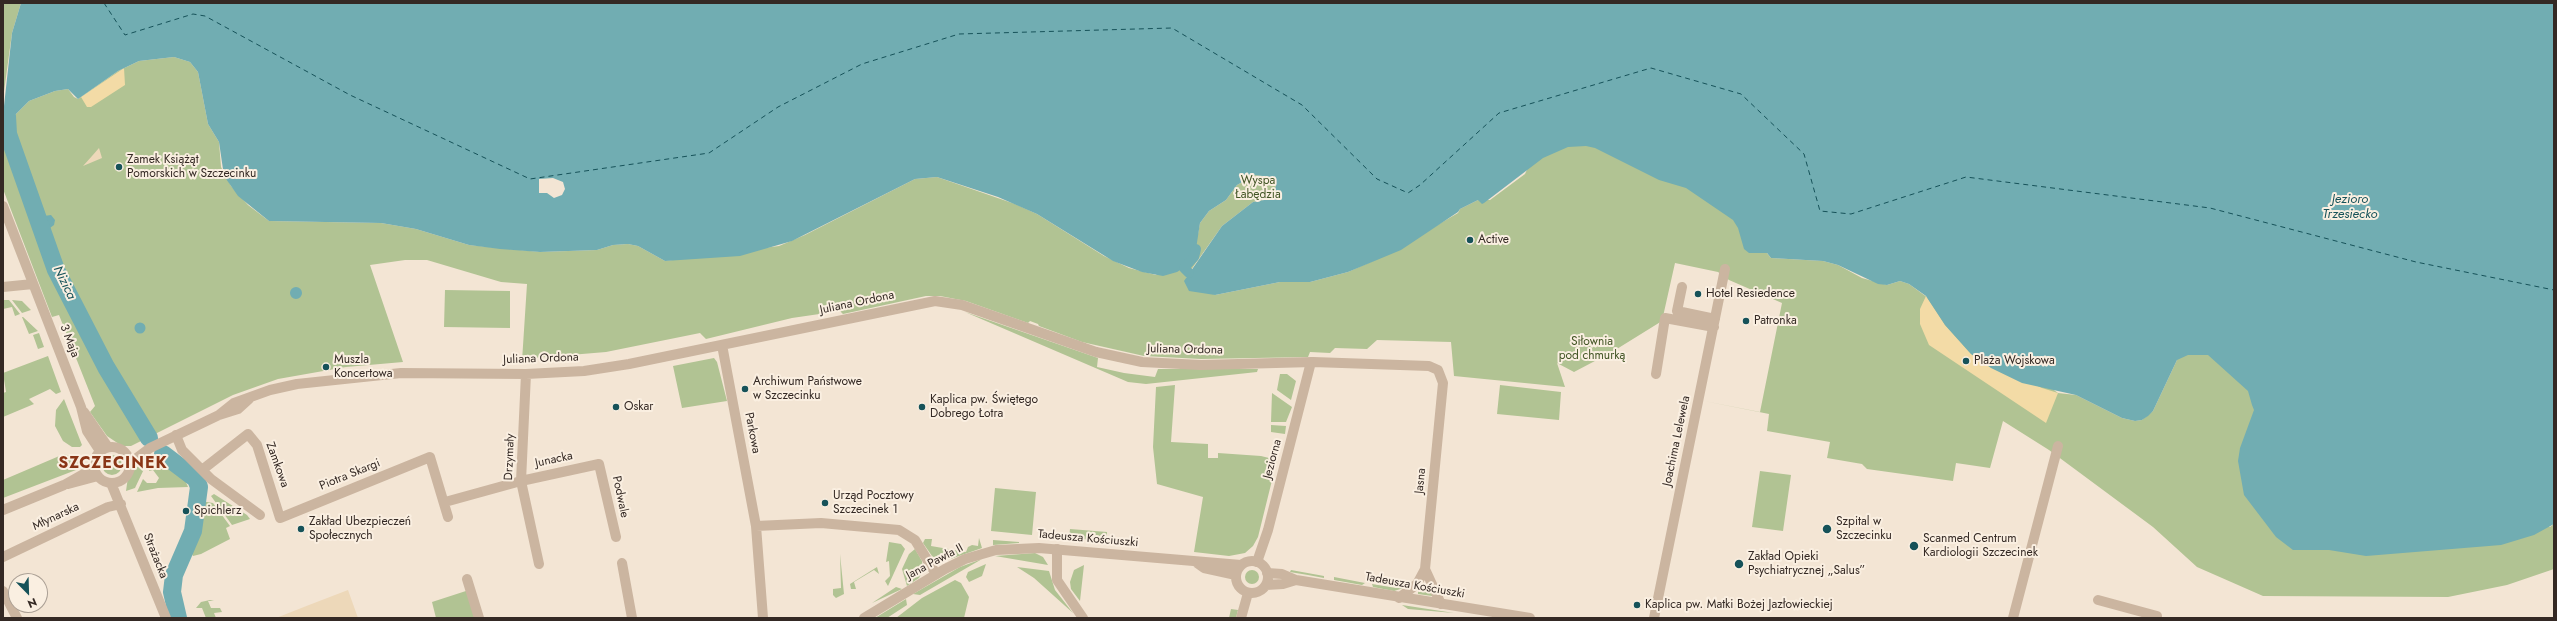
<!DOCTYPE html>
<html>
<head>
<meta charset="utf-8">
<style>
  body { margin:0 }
  #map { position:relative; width:2557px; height:621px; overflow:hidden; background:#f3e5d4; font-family:Jost,sans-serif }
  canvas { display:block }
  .frame { position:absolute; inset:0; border:4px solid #342924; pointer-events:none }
  .north { position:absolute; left:8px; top:573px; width:40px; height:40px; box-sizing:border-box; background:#faefe1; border:1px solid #aba095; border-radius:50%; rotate:157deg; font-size:11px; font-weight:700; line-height:16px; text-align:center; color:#342924 }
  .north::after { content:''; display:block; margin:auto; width:14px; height:18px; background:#165259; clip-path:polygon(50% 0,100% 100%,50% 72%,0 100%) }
</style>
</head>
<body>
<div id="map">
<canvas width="2557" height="621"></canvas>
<div class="frame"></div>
<div class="north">N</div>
</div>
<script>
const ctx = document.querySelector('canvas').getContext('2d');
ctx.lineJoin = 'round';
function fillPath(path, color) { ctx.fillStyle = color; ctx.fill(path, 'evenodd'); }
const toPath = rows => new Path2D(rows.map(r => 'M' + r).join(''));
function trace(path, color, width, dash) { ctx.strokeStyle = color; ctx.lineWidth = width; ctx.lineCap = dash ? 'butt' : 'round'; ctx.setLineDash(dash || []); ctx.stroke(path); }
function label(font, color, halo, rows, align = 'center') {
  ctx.font = font + ' Jost,sans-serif'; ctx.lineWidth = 4; ctx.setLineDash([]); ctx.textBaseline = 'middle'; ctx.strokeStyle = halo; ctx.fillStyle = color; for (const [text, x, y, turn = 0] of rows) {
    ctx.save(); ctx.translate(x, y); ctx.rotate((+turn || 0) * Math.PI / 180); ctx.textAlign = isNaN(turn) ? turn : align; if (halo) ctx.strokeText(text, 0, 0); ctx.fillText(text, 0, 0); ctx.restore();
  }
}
fillPath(toPath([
  [3,3,21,3,12,33,3,99],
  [174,57,190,62,198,72,208,124,219,142,221,167,231,186,248,205,269,221,381,223,416,229,469,245,540,252,597,250,613,245,628,244,638,246,665,261,779,246,805,235,915,179,937,177,1015,204,1037,214,1104,256,1129,268,1156,275,1198,234,1200,223,1209,211,1226,200,1237,185,1255,175,1270,177,1276,186,1270,199,1253,202,1222,226,1186,277,1215,295,1280,282,1310,282,1348,272,1384,256,1458,213,1460,209,1478,200,1490,200,1525,174,1541,139,1685,156,1771,258,1823,261,1838,265,1862,278,1887,285,1900,281,1909,284,2058,393,2076,395,2122,418,2135,421,2142,420,2153,411,2177,360,2143,313,2550,527,2554,524,2554,569,2507,585,2448,597,2263,596,2197,567,2153,527,2049,450,2003,421,1990,468,1956,463,1953,481,1867,469,1862,464,1827,458,1830,442,1767,431,1769,414,1704,401,1760,412,1782,303,1729,280,1718,272,1675,263,1662,321,1612,352,1574,372,1557,363,1565,387,1454,376,1451,342,1377,340,1367,349,1335,348,1330,353,1310,352,1308,357,1201,359,1144,356,1082,342,1039,326,1038,324,1030,321,1028,323,966,301,940,296,926,296,843,314,840,311,792,318,706,339,700,333,606,352,534,358,522,361,527,284,501,282,427,260,405,260,370,265,403,362,346,367,278,379,233,395,131,446,122,446,107,436,90,412,95,406,59,315,52,317,3,189,3,115,13,117,29,101,55,91,68,89,74,97,78,99,118,71,139,61],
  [445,290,510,291,510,328,444,327],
  [3,300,9,300,20,314,15,316,12,307,3,309],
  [12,300,22,301,31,310,22,313],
  [965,312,1098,358,1097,367,1124,373,1155,377,1158,369,1258,369,1257,372,1146,384,1128,382],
  [22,317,23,317,38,331,29,334],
  [39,333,44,347,38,349,33,335],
  [48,356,61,392,56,394,50,389,29,399,34,404,3,417,3,393,6,392,3,373],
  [714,358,717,362,727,401,682,408,673,366],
  [1280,374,1287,374,1296,381,1291,400,1277,390],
  [1175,385,1171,442,1208,444,1208,458,1218,458,1218,453,1261,456,1277,460,1258,537,1253,546,1245,553,1229,556,1194,552,1203,497,1157,484,1153,447,1156,387],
  [1500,385,1561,392,1559,420,1497,414],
  [1272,393,1292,407,1286,422,1271,422],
  [64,399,82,445,80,447,72,447,63,441,55,426,56,410],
  [1271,425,1286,426,1285,434,1271,432],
  [64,454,79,459,80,463,76,470,3,498,3,480],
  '102 465a10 10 0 1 1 20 0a10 10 0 1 1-20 0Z',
  [142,462,144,469,135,488,126,491,128,477],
  [151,463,164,464,185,480,188,487,158,488,137,492,143,479,147,483,156,483,159,478,153,470,149,471],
  [1760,471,1791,475,1783,531,1752,527],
  [995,488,1036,492,1032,535,991,531],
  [214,494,247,515,250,519,232,525,211,496],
  [201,501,213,503,230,526,226,528,230,539,201,554,193,556,189,548,196,532],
  [1070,529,1107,532,1107,541,1069,538],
  [979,538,982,548,942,562,932,556,923,543,925,539,932,539,931,546,966,552,968,547,972,545,978,546],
  [993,540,1019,542,1019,543,993,545],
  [889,542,901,544,905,549,888,586,885,581,890,576,889,561,886,562],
  [915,549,922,561,923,570,919,578,907,586,902,569,909,554],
  [1035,553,1043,557,1048,565,995,556],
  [840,554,844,594,836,598,833,595,833,589,841,588],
  [982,559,920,595,913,594,960,567],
  [986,564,982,576,969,582,966,577,968,572],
  [1084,565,1080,601,1071,589,1070,582,1074,570],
  [877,567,879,574,874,570,854,582,856,589,851,589,850,584],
  [1017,567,1049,571,1055,590,1073,613,1034,578],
  '1245 577a7 7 0 1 1 14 0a7 7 0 1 1-14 0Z',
  [1291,570,1324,576,1324,578,1308,575,1290,572],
  [1334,577,1365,583,1362,585,1334,580],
  [955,580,961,583,969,597,964,618,896,618,922,598],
  [1372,584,1396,588,1410,586,1394,591,1373,587],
  [896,587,902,589,872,603],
  [1418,589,1432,591,1432,596,1418,594],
  [469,590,475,618,436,618,432,602],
  [906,599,907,605,887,618,875,618],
  [210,600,214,601,208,601,211,608,220,608,222,612,214,613,216,618,206,618,202,608,196,608,201,602],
  [1402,605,1454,613,1408,609],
  [1231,609,1238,610,1236,618,1229,618]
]), '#b1c393');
fillPath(toPath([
  [124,68,125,85,91,107,87,107,81,97],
  [1926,296,1945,325,1971,354,2042,388,2058,393,2046,423,1929,345,1920,324,1920,309]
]), '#f3dba6');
fillPath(toPath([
  [99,148,102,158,83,166,92,156],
  [348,590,358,618,276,618,309,605]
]), '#edd8b9');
fillPath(toPath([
  [21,3,2554,3,2554,524,2534,535,2501,545,2366,556,2329,550,2293,550,2276,537,2244,495,2238,461,2240,448,2254,410,2252,405,2248,391,2208,355,2188,355,2177,360,2153,411,2148,416,2142,420,2135,421,2122,418,2076,395,2022,383,1991,368,1971,354,1945,325,1926,296,1909,284,1900,281,1887,285,1878,284,1838,265,1823,261,1771,258,1767,253,1749,253,1744,249,1738,228,1733,220,1686,188,1659,180,1595,148,1586,146,1568,147,1543,158,1484,203,1482,204,1478,200,1460,209,1458,212,1401,250,1348,272,1310,282,1280,282,1215,295,1189,291,1184,281,1222,226,1253,202,1270,199,1276,186,1270,177,1255,175,1237,185,1226,200,1209,211,1200,223,1196,249,1188,265,1177,272,1163,276,1142,272,1113,261,1037,214,998,197,937,177,915,179,792,241,740,256,665,261,638,246,628,244,613,245,597,250,540,252,500,249,469,245,416,229,381,223,269,221,238,196,224,176,219,142,208,124,198,72,190,62,174,57,139,61,118,71,78,99,68,89,55,91,29,101,13,117,3,115,12,33],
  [51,215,55,220,54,225,43,233,37,217],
  '290 293a6 6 0 1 1 12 0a6 6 0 1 1-12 0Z',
  '134.5 328a5.5 5.5 0 1 1 11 0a5.5 5.5 0 1 1-11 0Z'
]), '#71adb2');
fillPath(toPath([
  [553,178,563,182,565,189,562,195,554,198,547,193,539,193,539,179]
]), '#f3e5d4');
trace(toPath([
  [1189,273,1184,268,1194,257,1196,249]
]), '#71adb2', 10);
trace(toPath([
  [7,116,8,134,56,270,106,367,149,438],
  [163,454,196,479,199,487,193,531,174,575,172,592,178,618]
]), '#71adb2', 18);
trace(toPath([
  [104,3,125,35,193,14,205,16,350,95,530,179,709,153,778,107,862,64,959,34,1172,28,1302,105,1377,179,1408,193,1420,185,1499,113,1651,68,1741,94,1804,154,1820,211,1851,214,1966,177,2210,208,2416,262,2554,290]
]), '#165259', 1, [5, 4]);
trace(toPath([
  [3,206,81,407,87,431,100,451],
  [3,287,33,284],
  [1682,287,1677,311,1715,319],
  [722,345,756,526,763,618],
  [526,374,521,481,539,564],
  [1656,374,1665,318,1714,327],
  [84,412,108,447],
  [219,415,234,403,270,390,297,384,401,373,526,374,584,371,629,364,935,301,962,305,1096,352,1142,362,1201,365,1313,362,1429,366,1438,370,1443,383,1425,569,1417,584,1399,598],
  [176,435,182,450,211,479,260,515],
  '94 465a18 18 0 1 1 36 0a18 18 0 1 1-36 0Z',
  [130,463,150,448,219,415,238,409,249,399],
  [202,470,248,434,257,445,280,518,430,457,448,517],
  [111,483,166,618],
  [68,484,98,476],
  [445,502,521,481,599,464,616,537],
  [3,510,64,485,94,468],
  [756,526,821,523,899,530,915,540,936,574],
  [1057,549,1057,580,1083,618],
  [3,557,108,507,121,504],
  [1257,562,1268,530,1311,362],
  [622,563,632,618],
  [1425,569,1441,604],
  [467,579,479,618],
  [3,591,17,618],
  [2098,600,2157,616],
  [1241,618,1248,593],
  [1654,618,1725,269],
  [2013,618,2058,446]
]), '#cbb5a0', 10);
trace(toPath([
  '1236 577a16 16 0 1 1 32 0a16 16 0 1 1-32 0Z',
  [1197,563,1204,568,1236,575],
  [1267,573,1282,574,1296,580,1530,618],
  [1266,585,1283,584,1296,580],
  [864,618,945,569,965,559,996,550,1039,548,1241,565]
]), '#cbb5a0', 10);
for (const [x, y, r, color] of [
  [119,167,4,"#165259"],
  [1470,240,4,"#165259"],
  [1698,294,4,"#165259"],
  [1746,321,4,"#165259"],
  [1966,361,4,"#165259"],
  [326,367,4,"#165259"],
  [745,389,4,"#165259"],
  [616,407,4,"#165259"],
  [922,407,4,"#165259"],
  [825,503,4,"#165259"],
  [186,511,4,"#165259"],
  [301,529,4,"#165259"],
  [1827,529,5,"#165259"],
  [1914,546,5,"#165259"],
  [1739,564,5,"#165259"],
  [1637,605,4,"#165259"]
]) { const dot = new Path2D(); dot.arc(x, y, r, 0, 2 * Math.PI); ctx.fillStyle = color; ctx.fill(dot); trace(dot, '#faefe1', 1.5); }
label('12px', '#342924', '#faefe1', [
  ["Zamek Książąt",127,160],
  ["Pomorskich w Szczecinku",127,174],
  ["Active",1478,240],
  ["Hotel Resiedence",1706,294],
  ["Patronka",1754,321],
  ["Muszla",334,360],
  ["Koncertowa",334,374],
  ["Plaża Wojskowa",1974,361],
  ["Archiwum Państwowe",753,382],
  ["w Szczecinku",753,396],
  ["Kaplica pw. Świętego",930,400],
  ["Dobrego Łotra",930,414],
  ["Oskar",624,407],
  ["Urząd Pocztowy",833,496],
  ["Szczecinek 1",833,510],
  ["Spichlerz",194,511],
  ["Zakład Ubezpieczeń",309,522],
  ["Społecznych",309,536],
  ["Szpital w",1836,522],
  ["Szczecinku",1836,536],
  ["Scanmed Centrum",1923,539],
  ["Kardiologii Szczecinek",1923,553],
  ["Zakład Opieki",1748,557],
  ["Psychiatrycznej „Salus”",1748,571],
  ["Kaplica pw. Matki Bożej Jazłowieckiej",1645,605]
], 'left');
label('12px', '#425525', '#faefe1', [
  ["Wyspa",1258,181],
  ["Łabędzia",1258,195],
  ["Siłownia",1592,342],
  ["pod chmurką",1592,356]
]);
label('12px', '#342924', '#faefe1', [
  ["Juliana Ordona",857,303,-12],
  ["3 Maja",69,341,69],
  ["Juliana Ordona",1185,350,1],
  ["Juliana Ordona",541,359,-2],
  ["Parkowa",752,433,79],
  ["Joachima Lelewela",1677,441,-78],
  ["Drzymały",510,457,-88],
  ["Jeziorna",1273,459,-75],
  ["Junacka",554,460,-12],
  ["Zamkowa",277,465,70],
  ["Piotra Skargi",350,475,-22],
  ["Jasna",1421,481,-84],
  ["Podwale",620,497,78],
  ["Młynarska",56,517,-25],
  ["Tadeusza Kościuszki",1088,539,5],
  ["Strażacka",155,556,68],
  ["Jana Pawła II",935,562,-28],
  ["Tadeusza Kościuszki",1415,586,10]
]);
label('italic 13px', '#165259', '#faefe1', [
  ["Jezioro",2350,200],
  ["Trzesiecko",2350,215],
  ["Nizica",64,283,64]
]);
ctx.letterSpacing = '1px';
label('bold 16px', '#8a3516', '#faefe1', [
  ["SZCZECINEK",113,464]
]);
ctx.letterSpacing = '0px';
</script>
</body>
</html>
